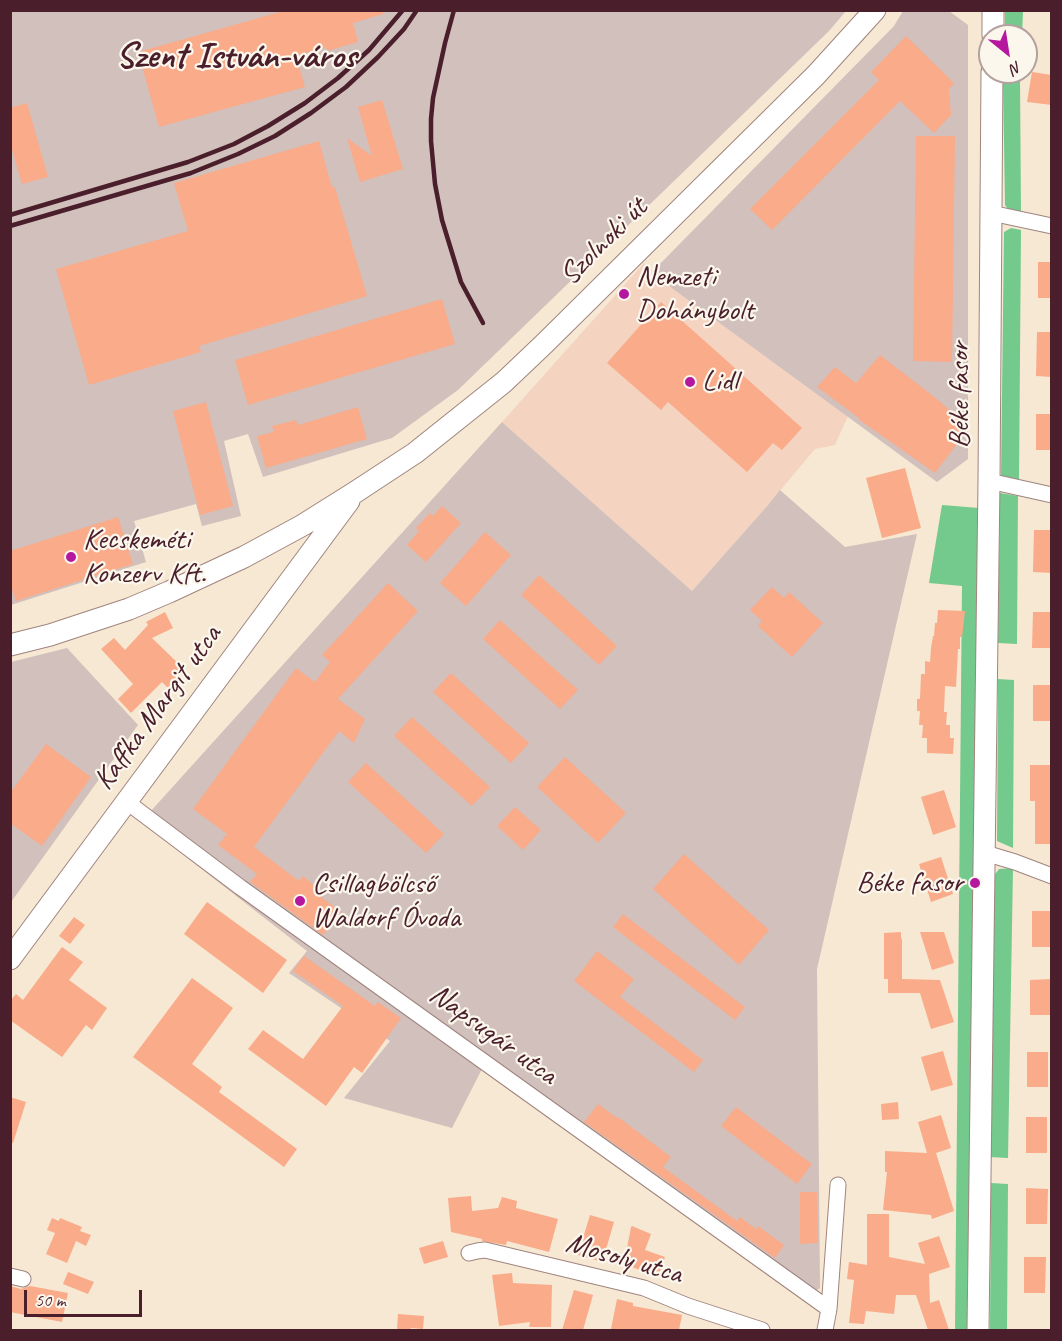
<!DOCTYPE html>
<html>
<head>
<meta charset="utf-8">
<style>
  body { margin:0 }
  #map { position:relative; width:1062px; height:1341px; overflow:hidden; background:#f6e8d2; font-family:Caveat,sans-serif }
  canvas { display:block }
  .frame { position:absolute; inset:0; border:12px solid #4a1f2b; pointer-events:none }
  .north { position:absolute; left:978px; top:24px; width:60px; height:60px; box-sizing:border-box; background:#fbf7ec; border:2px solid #b4a19f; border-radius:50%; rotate:150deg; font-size:16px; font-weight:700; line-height:24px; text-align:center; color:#4a1f2b }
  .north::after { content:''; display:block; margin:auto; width:21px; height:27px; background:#b5179e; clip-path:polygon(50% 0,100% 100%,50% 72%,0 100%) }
  .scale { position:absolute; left:24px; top:1290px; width:118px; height:27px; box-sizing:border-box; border:3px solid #4a1f2b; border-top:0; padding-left:8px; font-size:18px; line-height:21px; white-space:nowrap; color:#4a1f2b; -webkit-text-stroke:4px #fbf7ec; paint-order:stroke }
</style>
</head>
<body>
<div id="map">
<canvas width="1062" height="1341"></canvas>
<div class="frame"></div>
<div class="north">N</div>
<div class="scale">50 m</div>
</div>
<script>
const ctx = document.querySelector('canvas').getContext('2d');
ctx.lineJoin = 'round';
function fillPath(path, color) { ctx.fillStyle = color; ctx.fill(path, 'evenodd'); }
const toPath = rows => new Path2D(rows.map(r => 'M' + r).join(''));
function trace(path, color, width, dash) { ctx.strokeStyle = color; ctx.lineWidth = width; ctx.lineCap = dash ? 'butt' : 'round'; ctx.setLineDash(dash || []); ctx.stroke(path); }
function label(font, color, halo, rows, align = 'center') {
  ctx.font = font + ' Caveat,sans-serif'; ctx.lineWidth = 4.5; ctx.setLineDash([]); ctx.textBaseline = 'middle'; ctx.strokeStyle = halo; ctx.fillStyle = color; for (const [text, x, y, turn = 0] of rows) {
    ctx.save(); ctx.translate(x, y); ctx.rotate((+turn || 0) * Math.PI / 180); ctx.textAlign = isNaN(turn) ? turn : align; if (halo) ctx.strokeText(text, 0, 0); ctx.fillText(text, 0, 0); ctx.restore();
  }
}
fillPath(toPath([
  [644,263,673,289,848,416,835,445,815,449,768,505,692,591,502,422]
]), '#f5d3c1');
fillPath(toPath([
  [10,11,846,11,829,31,458,390,392,438,263,477,248,434,224,441,241,516,202,526,196,504,134,521,146,562,11,605],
  [903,11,949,11,968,25,968,459,937,482,673,289,653,271,894,26],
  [502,422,692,591,768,505,780,490,845,547,917,534,817,969,820,1288,808,1296,487,1059,452,1128,344,1098,390,1041,289,973,307,951,141,822],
  [67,648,138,725,11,902,11,662]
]), '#d1c0bc');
fillPath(toPath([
  [1005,11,1023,11,1022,36,1005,36],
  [1003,80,1020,80,1021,214,1010,212,1005,205],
  [1011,228,1021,230,1019,480,1005,479,1001,475,1004,232],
  [1000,493,1018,496,1017,644,998,643],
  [942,505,979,508,967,1330,955,1330,962,586,929,583],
  [998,679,1014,680,1013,848,997,841],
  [1013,868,1008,1158,989,1157,993,877,999,869],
  [991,1183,1008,1184,1007,1330,990,1330]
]), '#74c98d');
fillPath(toPath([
  [287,10,383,10,383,14,353,23,358,42,327,51,326,47,296,56,305,87,159,127,138,52],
  [906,36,954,83,949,89,951,115,934,133,900,101,772,230,750,209,879,80,871,72],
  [1032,72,1052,75,1052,105,1027,102],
  [382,100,403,169,360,182,347,138,372,156,358,107],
  [27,103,48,177,22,184,10,143,10,108],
  [916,136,955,136,952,362,913,361],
  [319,141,332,188,335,187,367,296,199,346,201,352,89,385,56,269,188,231,174,183],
  [1038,262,1052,262,1052,298,1038,298],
  [442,299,455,344,248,405,235,360],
  [661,302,802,428,782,450,773,443,747,472,668,402,661,410,607,363],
  [1037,332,1052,332,1052,377,1036,376],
  [880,355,937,399,964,423,963,436,935,473,858,419,859,418,817,387,835,367,856,383],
  [206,402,233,506,200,515,173,411],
  [358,407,367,439,266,468,257,436,274,432,272,426,296,420,298,425],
  [1036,414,1052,414,1052,450,1036,450],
  [905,468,921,528,882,538,866,478],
  [442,506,461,523,426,562,407,545,419,531,416,528,430,513,433,516],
  [118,517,133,564,16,601,10,584,10,551],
  [1034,530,1052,530,1052,573,1033,572],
  [485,532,511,555,466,606,440,583],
  [539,575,617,646,599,665,521,595],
  [388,583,418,611,338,699,365,719,354,743,339,731,254,847,299,881,303,876,315,886,312,890,341,912,323,935,250,882,257,874,218,845,227,834,193,809,296,668,315,682,330,662,322,655],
  [772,587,784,598,789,592,823,623,792,657,758,626,762,621,750,610],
  [938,610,965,611,962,637,960,637,960,649,958,649,956,687,945,686,944,712,947,712,946,725,950,725,950,738,954,738,953,754,927,753,927,738,922,738,923,725,919,725,920,711,917,711,917,699,920,699,921,674,925,674,925,661,930,662,931,648,933,636,934,636,935,623,937,623],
  [165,612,173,628,152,638,185,670,168,688,162,682,131,713,118,699,133,684,101,649,114,638,125,650,148,625,146,622],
  [1033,612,1052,612,1052,648,1032,648],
  [500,620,578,690,560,709,483,639],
  [451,673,529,743,511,763,433,692],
  [1033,685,1052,685,1052,721,1033,721],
  [412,717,490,787,472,806,394,736],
  [46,744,91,777,42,846,10,823,10,793],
  [565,757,626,813,598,843,537,787],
  [366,763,444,834,426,853,348,782],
  [1030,765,1051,765,1052,844,1035,844,1035,801,1030,801],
  [944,790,956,827,933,835,921,797],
  [515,807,541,830,523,850,497,826],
  [684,854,769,930,739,965,653,889],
  [941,857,953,894,931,902,919,864],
  [207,902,287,960,263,993,184,934],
  [1032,911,1052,911,1052,947,1032,947],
  [623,914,745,1007,735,1020,613,927],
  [74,917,85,925,70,944,59,936],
  [901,932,901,939,902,938,902,979,940,980,954,1022,931,1029,920,993,888,993,888,979,884,979,884,933],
  [920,932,944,932,954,963,932,970],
  [62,947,83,962,69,980,107,1008,92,1030,86,1025,62,1057,10,1020,10,1001,16,994,23,1000],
  [597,951,634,979,620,997,703,1060,694,1072,574,981],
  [304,956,375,1006,378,1002,401,1018,362,1073,354,1067,326,1106,248,1049,263,1030,303,1059,343,1006,293,971],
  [192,978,233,1008,192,1064,222,1087,219,1092,297,1149,284,1167,133,1057],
  [1052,979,1052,1015,1030,1015,1030,980],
  [943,1051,953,1085,931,1091,921,1057],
  [1027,1052,1048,1052,1048,1087,1027,1087],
  [10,1097,26,1102,13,1143,10,1142],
  [898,1102,899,1119,882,1120,881,1104],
  [598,1104,617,1118,618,1117,671,1157,663,1167,737,1221,740,1217,756,1229,758,1226,784,1245,775,1258,584,1122],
  [736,1107,812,1164,797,1184,721,1126],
  [941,1115,951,1148,936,1153,954,1211,932,1219,931,1215,883,1210,887,1172,885,1172,885,1151,927,1153,918,1122],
  [1026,1117,1047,1117,1047,1153,1026,1153],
  [1026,1188,1048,1189,1047,1224,1026,1224],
  [800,1192,817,1192,818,1243,800,1244],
  [471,1196,472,1211,498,1208,502,1197,517,1201,516,1208,558,1219,549,1252,507,1241,506,1245,482,1241,482,1239,451,1232,448,1198],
  [867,1214,889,1214,889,1257,925,1264,918,1243,939,1236,950,1267,929,1274,930,1303,939,1300,949,1330,928,1330,916,1295,896,1295,894,1314,866,1311,864,1324,849,1323,854,1280,847,1279,849,1262,867,1265],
  [590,1215,614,1222,604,1256,601,1255,599,1261,578,1255],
  [52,1218,59,1221,60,1218,82,1227,80,1231,91,1235,86,1246,76,1241,67,1263,46,1254,55,1233,47,1230],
  [632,1226,651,1234,645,1250,665,1257,658,1277,624,1264,631,1227],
  [443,1241,448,1257,424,1264,419,1248],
  [1024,1257,1046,1257,1045,1293,1024,1293],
  [68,1272,94,1282,88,1294,63,1284],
  [512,1273,513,1283,552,1285,551,1327,529,1327,530,1322,499,1326,492,1275],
  [10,1286,21,1289,30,1286,68,1293,62,1322,10,1312],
  [574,1290,593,1295,583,1330,562,1330],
  [617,1299,633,1303,633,1306,682,1315,679,1330,619,1330,611,1329],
  [398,1314,424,1316,423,1329,411,1328,410,1330,397,1330]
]), '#faab8a');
const street = toPath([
  [991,213,1052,226],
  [989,481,1052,495],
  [127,802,240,887,829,1309],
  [985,853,1015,862,1052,876],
  [469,1253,477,1251,485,1250,644,1288,688,1306,762,1330],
  [10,1276,23,1279],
  [825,1330,829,1309,838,1185]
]);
const secondary = toPath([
  [993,36,993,10],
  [10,645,50,635,129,609,169,592,244,557,303,525,354,493,415,453,504,382,544,344,816,75,875,10],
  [10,959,349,501],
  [978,1330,989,481,992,72]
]);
trace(street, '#a0847e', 17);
trace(secondary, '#a0847e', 23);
trace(street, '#fff', 15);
trace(secondary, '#fff', 21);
trace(toPath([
  [454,10,445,43,433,98,431,119,431,141,435,184,442,220,461,282,483,323],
  [10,215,188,162,234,144,268,126,305,103,338,78,369,50,403,10],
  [10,226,191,173,238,154,275,136,311,113,346,87,378,57,404,29,417,10]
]), '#4a1f2b', 4.5);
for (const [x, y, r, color] of [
  [624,294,6,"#b5179e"],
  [690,382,6,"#b5179e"],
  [71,557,6,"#b5179e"],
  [975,883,6,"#b5179e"],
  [300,901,6,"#b5179e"]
]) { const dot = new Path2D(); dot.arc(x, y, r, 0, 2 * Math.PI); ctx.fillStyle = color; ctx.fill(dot); trace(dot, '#fbf7ec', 2); }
label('30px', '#4a1f2b', '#fbf7ec', [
  ["Szolnoki út",604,242,-45],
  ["Béke fasor",960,395,-90],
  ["Kaffka Margit utca",158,708,-54],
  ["Napsugár utca",493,1035,36],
  ["Mosoly utca",624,1259,16]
]);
label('30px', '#4a1f2b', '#fbf7ec', [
  ["Nemzeti",636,277],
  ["Dohánybolt",636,311],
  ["Lidl",702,382],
  ["Kecskeméti",83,540],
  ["Konzerv Kft.",83,574],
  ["Béke fasor",963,883,"right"],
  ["Csillagbölcső",312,884],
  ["Waldorf Óvoda",312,918]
], 'left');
label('bold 36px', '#4a1f2b', '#fbf7ec', [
  ["Szent István-város",236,58]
]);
</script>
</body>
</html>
